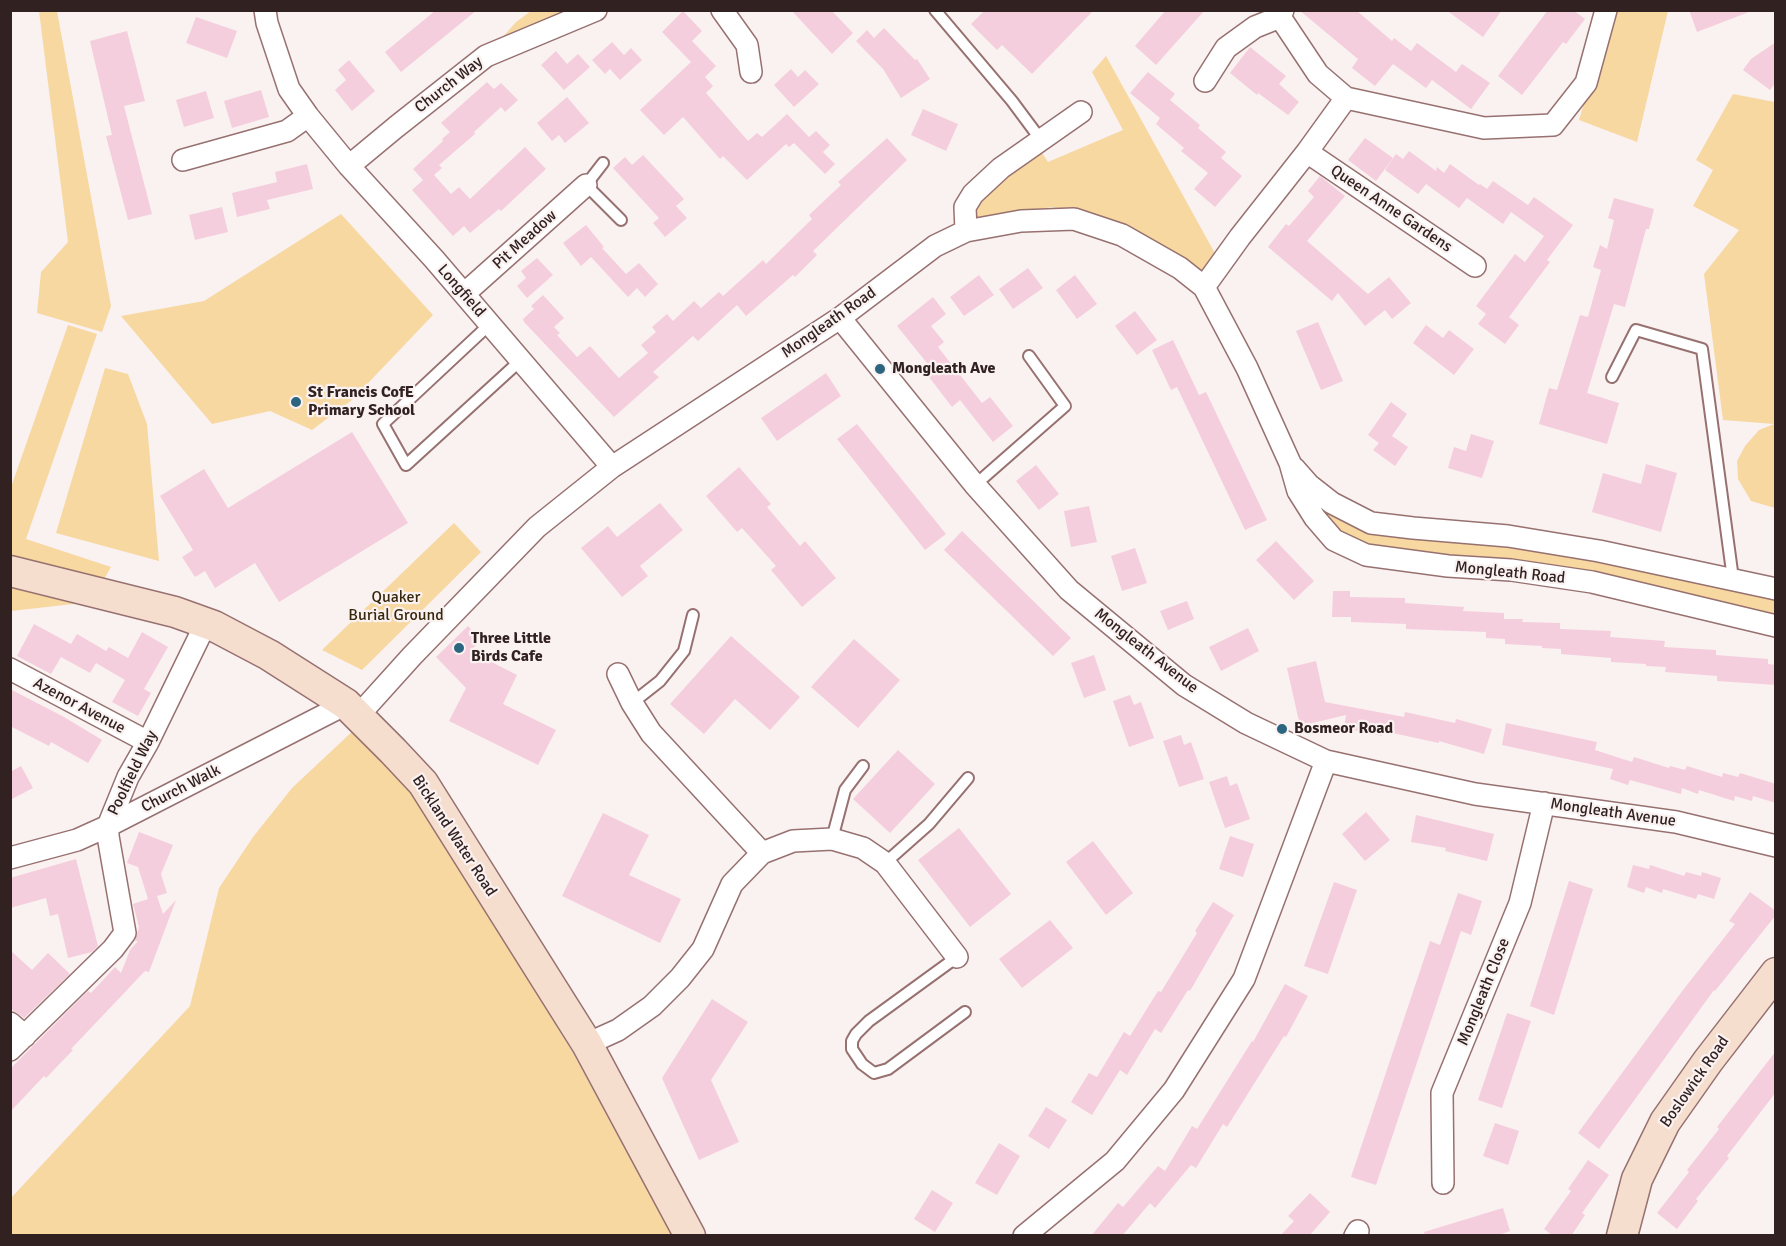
<!DOCTYPE html>
<html>
<head>
<meta charset="utf-8">
<style>
  body { margin:0 }
  #map { position:relative; width:1786px; height:1246px; overflow:hidden; background:#faf1f1; font-family:Signika,sans-serif }
  canvas { display:block }
  .frame { position:absolute; inset:0; border:12px solid #312221; pointer-events:none }
</style>
</head>
<body>
<div id="map">
<canvas width="1786" height="1246"></canvas>
<div class="frame"></div>
</div>
<script>
const ctx = document.querySelector('canvas').getContext('2d');
ctx.lineJoin = 'round';
function fillPath(path, color) { ctx.fillStyle = color; ctx.fill(path, 'evenodd'); }
const toPath = rows => new Path2D(rows.map(r => 'M' + r).join(''));
function trace(path, color, width, dash) { ctx.strokeStyle = color; ctx.lineWidth = width; ctx.lineCap = dash ? 'butt' : 'round'; ctx.setLineDash(dash || []); ctx.stroke(path); }
function label(font, color, halo, rows, align = 'center') {
  ctx.font = font + ' Signika,sans-serif'; ctx.lineWidth = 4.5; ctx.setLineDash([]); ctx.textBaseline = 'middle'; ctx.strokeStyle = halo; ctx.fillStyle = color; for (const [text, x, y, turn = 0] of rows) {
    ctx.save(); ctx.translate(x, y); ctx.rotate((+turn || 0) * Math.PI / 180); ctx.textAlign = isNaN(turn) ? turn : align; if (halo) ctx.strokeText(text, 0, 0); ctx.fillText(text, 0, 0); ctx.restore();
  }
}
fillPath(toPath([
  [39,11,57,11,111,306,102,332,37,313,41,272,68,242],
  [531,11,582,11,502,38,516,22],
  [1612,11,1668,11,1637,142,1579,120],
  [1106,56,1217,257,1203,276,1111,219,1051,207,977,222,975,201,1042,153,1048,162,1123,130,1092,72],
  [1733,94,1775,102,1775,508,1751,501,1738,479,1737,461,1745,446,1759,430,1774,424,1723,420,1704,274,1739,230,1693,206,1713,170,1696,160],
  [341,214,433,315,352,400,312,430,270,411,212,424,121,316,204,301],
  [68,325,97,334,26,539,111,567,91,602,11,611,11,487],
  [105,368,128,374,147,424,159,561,56,533],
  [1311,496,1370,530,1504,542,1775,596,1775,618,1367,548,1340,535],
  [454,523,481,552,362,670,322,650],
  [356,728,414,789,473,891,573,1053,672,1235,11,1235,10,1199,190,1006,219,888,253,837,292,788]
]), '#f7d8a1');
fillPath(toPath([
  [436,10,477,10,401,72,385,52],
  [791,10,831,10,853,33,832,54],
  [985,10,1094,10,1032,74,1002,45,997,50,971,24],
  [1166,10,1205,10,1156,65,1135,46],
  [1299,10,1356,10,1392,41,1394,38,1411,51,1417,43,1456,72,1462,64,1490,83,1471,109,1432,80,1426,88,1393,64,1375,86,1352,68,1358,59],
  [1446,10,1502,10,1483,37],
  [1548,10,1573,10,1585,19,1566,44,1563,42,1522,95,1498,76],
  [1689,10,1749,10,1749,12,1697,32],
  [683,11,702,31,692,41,716,66,705,77,713,86,706,93,748,141,757,133,762,137,787,114,809,137,816,131,830,145,823,152,835,164,825,174,794,143,789,147,786,144,747,180,723,156,720,159,683,117,664,135,640,110,691,62,662,32],
  [196,17,237,31,227,58,186,43],
  [884,28,915,60,917,59,930,79,901,98,883,69,856,41,867,30,874,38],
  [127,31,145,101,124,106,152,214,128,220,106,136,112,135,90,41],
  [612,42,624,55,631,48,642,60,620,80,610,69,605,74,592,60],
  [1776,42,1776,82,1770,90,1743,70,1751,59],
  [1250,47,1286,76,1279,84,1299,102,1288,115,1258,93,1257,95,1230,73],
  [556,51,567,64,578,54,590,67,564,90,541,65],
  [349,60,375,91,352,111,335,90,346,80,338,70],
  [791,69,798,77,805,70,819,84,794,107,774,85],
  [1148,72,1175,94,1170,100,1200,125,1198,128,1226,152,1221,158,1242,176,1215,207,1194,189,1208,173,1181,151,1184,148,1156,124,1160,118,1130,93],
  [487,82,494,89,501,83,518,100,505,112,501,107,474,132,475,134,439,165,442,168,434,175,451,194,459,187,470,199,525,147,546,169,501,211,499,209,470,233,464,226,453,236,412,190,423,180,413,169,443,141,442,139,450,132,441,123],
  [261,90,269,117,232,128,224,101],
  [206,91,214,118,184,127,176,100],
  [567,97,589,123,565,143,559,135,552,141,537,123],
  [923,109,958,124,946,151,911,135],
  [887,138,907,160,813,251,817,255,795,277,793,275,746,316,737,305,698,341,693,336,653,372,659,377,614,417,524,322,523,319,534,309,536,311,531,306,543,295,564,318,554,327,560,333,557,335,577,357,590,346,619,378,648,353,641,345,656,332,652,327,667,314,673,321,694,301,701,308,719,292,723,296,763,260,766,264,812,219,809,215,841,185,838,182],
  [1365,138,1393,158,1376,181,1348,160],
  [1409,151,1436,171,1437,167,1444,173,1450,164,1479,185,1480,184,1487,189,1493,181,1528,205,1534,197,1573,225,1547,260,1550,262,1509,317,1519,325,1505,344,1478,324,1486,314,1476,306,1515,254,1525,262,1544,236,1511,212,1503,224,1467,198,1459,208,1426,184,1418,194,1385,170,1396,154,1403,159],
  [643,155,684,199,676,206,687,218,665,237,653,223,659,218,613,168,625,157,632,165],
  [307,164,313,189,267,200,270,209,237,217,232,193,277,182,275,172],
  [1320,176,1345,196,1307,241,1368,294,1389,277,1411,303,1392,319,1385,310,1365,326,1338,293,1332,301,1268,247,1286,224,1289,226,1314,197,1308,191],
  [1614,198,1654,209,1649,229,1646,229,1625,307,1614,304,1587,393,1619,403,1607,444,1539,424,1549,388,1557,390,1580,315,1588,317,1601,270,1593,267,1600,245,1607,249,1614,220,1608,218],
  [222,207,228,232,195,240,189,215],
  [586,225,604,247,602,248,626,274,639,263,658,284,645,297,637,288,628,297,591,257,581,266,563,243],
  [537,258,553,275,527,298,517,286,526,278,521,271],
  [1028,268,1043,288,1013,309,999,289],
  [979,275,994,295,964,316,950,297],
  [1075,275,1097,304,1077,319,1056,290],
  [933,297,946,314,931,326,944,342,938,347,982,403,990,397,1013,426,993,442,960,400,952,407,929,377,935,373,897,326],
  [1135,311,1157,340,1137,355,1115,326],
  [1318,322,1343,381,1321,390,1296,331],
  [1426,325,1443,338,1449,330,1474,349,1454,375,1413,343],
  [1173,340,1199,395,1206,392,1267,520,1245,530,1177,387,1171,390,1152,350],
  [826,373,841,396,777,441,761,418],
  [1391,402,1407,414,1392,436,1408,447,1395,466,1373,450,1379,443,1368,435],
  [857,424,946,534,925,550,837,439],
  [352,432,408,523,279,602,255,563,215,588,205,571,195,577,182,557,193,550,160,496,204,469,228,508],
  [1471,434,1494,441,1482,478,1448,468,1454,447,1466,451],
  [1646,464,1677,473,1661,532,1592,512,1603,473,1641,484],
  [1036,465,1059,494,1039,510,1016,481],
  [739,467,771,504,767,507,800,546,805,541,836,578,802,607,771,570,776,566,742,528,737,532,706,496],
  [660,503,683,530,640,566,648,576,622,597,581,548,608,526,617,537],
  [1089,506,1097,542,1071,547,1064,511],
  [962,531,1071,638,1053,656,944,550],
  [1276,541,1314,581,1294,600,1256,560],
  [1135,548,1147,583,1122,591,1111,556],
  [1333,591,1350,591,1350,597,1405,598,1405,603,1464,607,1463,611,1504,613,1504,619,1523,619,1522,622,1560,623,1560,629,1611,631,1610,637,1665,641,1664,647,1716,650,1716,655,1768,659,1768,664,1776,665,1776,685,1717,681,1717,676,1665,672,1666,667,1646,666,1646,664,1611,662,1611,658,1561,654,1561,649,1542,648,1542,646,1505,644,1505,639,1486,638,1486,632,1406,629,1406,624,1351,622,1351,617,1332,617],
  [1187,601,1194,619,1168,630,1160,611],
  [34,624,71,644,77,634,106,651,109,647,128,658,142,632,168,647,144,689,151,693,138,716,112,702,125,680,96,663,90,673,61,657,51,674,17,656],
  [468,626,481,640,470,651,517,675,503,704,556,730,538,765,449,721,466,688,436,657],
  [1248,628,1259,651,1221,671,1209,647],
  [731,636,800,697,770,730,735,699,704,734,670,704],
  [854,639,900,680,858,728,811,687],
  [1094,655,1106,690,1084,698,1071,663],
  [1316,661,1325,702,1404,717,1405,712,1455,723,1456,719,1492,729,1484,754,1439,741,1439,743,1383,731,1382,736,1344,728,1346,715,1300,726,1287,668],
  [10,689,64,717,102,740,88,763,51,742,49,746,10,726],
  [1130,695,1134,705,1141,702,1154,738,1129,747,1113,701],
  [1506,723,1597,742,1595,750,1632,762,1634,757,1669,768,1670,766,1685,770,1687,766,1722,777,1723,773,1738,777,1740,773,1776,784,1776,803,1753,796,1752,801,1735,796,1734,801,1699,790,1698,794,1682,788,1681,794,1630,780,1628,785,1610,779,1613,769,1502,745],
  [1181,735,1184,745,1191,742,1204,779,1179,787,1163,741],
  [898,750,935,784,890,833,853,799],
  [21,766,33,788,10,800,10,772],
  [1227,776,1230,786,1237,783,1250,819,1225,828,1209,782],
  [1366,812,1390,840,1365,861,1342,834],
  [603,813,649,835,629,875,681,899,660,943,562,896],
  [1416,815,1494,834,1487,861,1445,851,1446,848,1411,842],
  [959,828,1011,894,970,927,918,860],
  [139,832,173,845,161,874,167,893,157,896,163,914,176,900,149,972,145,971,71,1049,73,1050,46,1078,44,1076,10,1112,10,1069,88,991,91,993,115,967,121,973,130,950,138,941,135,941,139,927,133,904,148,899,138,867,127,863],
  [1230,836,1254,844,1243,877,1219,869],
  [1093,841,1133,893,1106,915,1066,862],
  [76,859,98,946,92,952,68,958,58,914,50,916,46,898,10,908,10,878],
  [1633,865,1649,869,1650,865,1684,876,1686,872,1701,876,1702,872,1721,878,1714,899,1698,894,1696,899,1663,889,1662,893,1646,887,1644,893,1627,887],
  [1569,881,1593,889,1554,1015,1530,1006],
  [1334,882,1357,890,1328,974,1304,966],
  [1750,892,1776,911,1776,915,1715,991,1714,990,1599,1149,1578,1133,1683,990,1735,924,1729,921],
  [1458,893,1482,901,1471,935,1461,931,1376,1185,1351,1177,1430,941,1440,945],
  [1213,902,1234,915,1190,991,1188,990,1161,1033,1155,1029,1127,1075,1120,1070,1092,1115,1071,1102,1089,1073,1097,1077,1124,1032,1130,1036,1158,991,1161,992,1197,933,1195,931],
  [1050,920,1073,948,1022,988,999,959],
  [10,950,32,970,48,953,70,974,24,1018,10,1008],
  [1285,984,1308,996,1286,1037,1284,1036,1227,1127,1223,1124,1196,1168,1191,1165,1155,1208,1150,1203,1122,1236,1091,1236,1118,1203,1123,1207,1158,1166,1165,1171,1192,1126,1197,1129,1252,1041,1253,1042],
  [712,999,748,1022,711,1080,739,1142,699,1160,662,1078],
  [1507,1013,1531,1021,1502,1108,1478,1100],
  [1776,1051,1776,1092,1727,1156,1729,1158,1696,1199,1698,1201,1677,1229,1657,1213,1689,1172,1687,1170,1719,1129,1717,1127],
  [1046,1107,1067,1120,1049,1149,1028,1136],
  [1495,1123,1519,1131,1508,1165,1483,1156],
  [999,1143,1020,1156,997,1195,975,1183],
  [1588,1160,1609,1175,1582,1213,1585,1215,1571,1236,1553,1236,1544,1229,1571,1191,1568,1189],
  [932,1190,953,1203,935,1232,914,1219],
  [1310,1193,1330,1212,1309,1236,1280,1236,1294,1221,1288,1216],
  [1503,1208,1510,1231,1496,1236,1425,1236,1424,1232]
]), '#f5cede');
const lane = toPath([
  [935,10,1012,101,1041,140],
  [603,163,586,185,621,220],
  [490,324,383,424,406,465,521,360],
  [1612,377,1636,330,1702,349,1733,579],
  [975,485,1065,406,1029,356],
  [632,703,660,681,684,651,693,615],
  [832,839,845,790,863,766],
  [885,863,929,824,968,778],
  [957,957,869,1021,856,1034,852,1041,852,1049,862,1064,874,1073,888,1069,965,1012]
]);
const street = toPath([
  [265,10,267,23,289,89,308,116,349,166,434,259,612,467],
  [722,10,747,45,751,72],
  [1205,81,1226,48,1255,27,1280,17,1283,10],
  [1346,98,1484,128,1553,125,1586,83,1606,10],
  [1307,152,1475,266],
  [183,160,287,131,308,116],
  [349,166,396,127,486,56,596,10],
  [966,231,965,207,973,194,1001,168,1081,112],
  [1204,287,1240,237,1307,152,1346,98,1318,74,1280,17],
  [464,294,586,185],
  [840,318,975,485,1069,590,1184,685,1246,723,1326,761,1475,794,1676,822,1776,846],
  [1294,468,1309,485,1332,503,1371,523,1413,528,1508,536,1599,551,1776,589],
  [10,669,148,742],
  [618,674,632,703,651,733,762,853],
  [357,717,412,656,537,527,612,467,840,318,935,246,966,231,1021,221,1074,219,1122,235,1180,268,1204,287,1247,368,1290,463,1298,491,1315,518,1334,540,1366,555,1448,566,1511,570,1592,582,1776,626],
  [10,858,77,840,108,826,346,704],
  [10,1023,25,1036],
  [587,1044,618,1030,652,1006,680,978,703,949,732,884,762,853,793,841,832,839,863,848,885,863,957,957],
  [10,1050,113,949,125,933,108,836,108,826,128,777,148,742,206,623],
  [1443,1183,1442,1093,1520,903,1544,803],
  [1024,1236,1115,1161,1174,1090,1244,979,1326,761],
  [1355,1236,1358,1231]
]);
const secondary = toPath([
  [10,571,175,612,214,626,269,655,346,704,393,751,423,783,587,1044,690,1236],
  [1622,1236,1637,1179,1665,1122,1708,1061,1776,973]
]);
trace(lane, '#977170', 14);
trace(street, '#977170', 24);
trace(secondary, '#977170', 33);
trace(lane, '#fff', 10);
trace(street, '#fff', 21);
trace(secondary, '#f6decf', 30);
for (const [x, y, r, color] of [
  [880,369,6,"#2c657f"],
  [296,402,6,"#2c657f"],
  [459,648,6,"#2c657f"],
  [1282,729,6,"#2c657f"]
]) { const dot = new Path2D(); dot.arc(x, y, r, 0, 2 * Math.PI); ctx.fillStyle = color; ctx.fill(dot); trace(dot, '#faf1f1', 2); }
label('16px', '#312221', '#faf1f1', [
  ["Church Way",449,85,-38],
  ["Queen Anne Gardens",1391,209,34],
  ["Pit Meadow",525,240,-42],
  ["Longfield",461,291,49],
  ["Mongleath Road",829,323,-35],
  ["Mongleath Road",1510,573,6],
  ["Mongleath Avenue",1146,651,38],
  ["Azenor Avenue",79,706,28],
  ["Poolfield Way",133,773,-64],
  ["Church Walk",181,789,-27],
  ["Mongleath Avenue",1613,813,8],
  ["Bickland Water Road",454,836,57],
  ["Mongleath Close",1484,992,-68],
  ["Boslowick Road",1695,1082,-55]
]);
label('bold 16px', '#312221', '#faf1f1', [
  ["Mongleath Ave",892,369],
  ["St Francis CofE",308,393],
  ["Primary School",308,411],
  ["Three Little",471,639],
  ["Birds Cafe",471,657],
  ["Bosmeor Road",1294,729]
], 'left');
label('16px', '#37280c', '#faf1f1', [
  ["Quaker",396,598],
  ["Burial Ground",396,616]
]);
</script>
</body>
</html>
